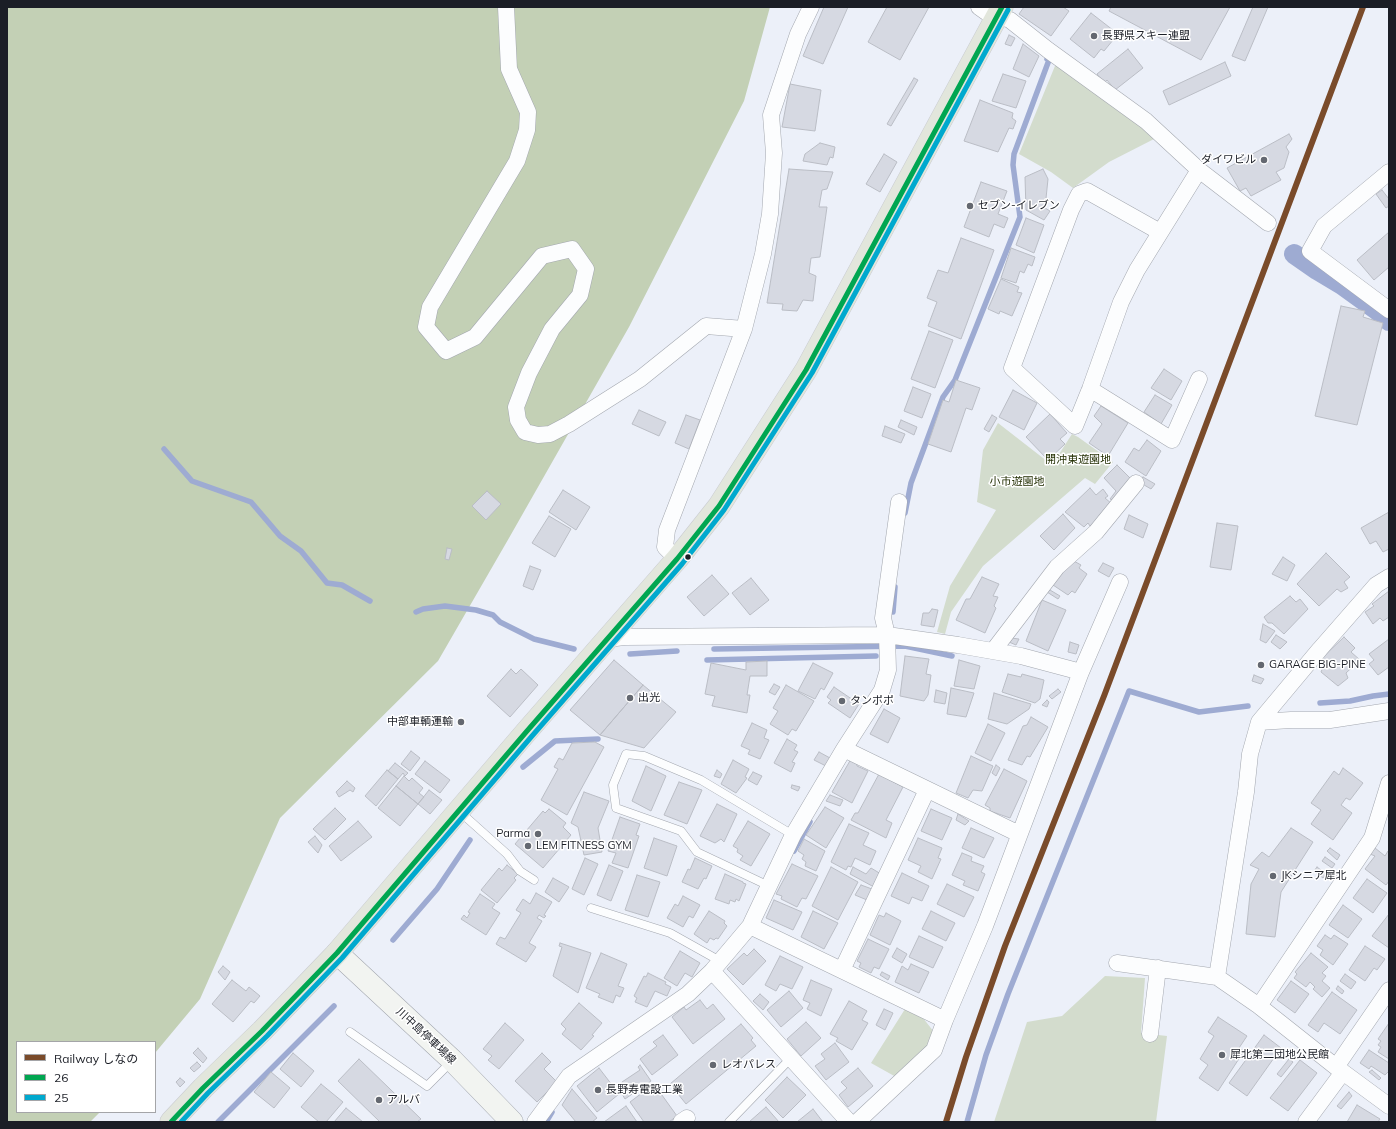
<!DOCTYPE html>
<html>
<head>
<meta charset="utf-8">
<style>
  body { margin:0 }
  #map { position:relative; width:1396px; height:1129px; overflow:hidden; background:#ecf0f9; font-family:Mulish,"Noto Sans JP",sans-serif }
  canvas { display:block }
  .frame { position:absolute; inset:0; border:8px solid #1b1e26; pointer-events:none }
  .legend { position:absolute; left:16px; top:1041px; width:140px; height:72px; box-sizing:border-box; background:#fff; border:1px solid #a4a5a8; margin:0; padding:5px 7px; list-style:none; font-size:12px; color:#1b1e26 }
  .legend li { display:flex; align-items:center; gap:8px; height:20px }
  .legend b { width:20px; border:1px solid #a4a5a8 }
</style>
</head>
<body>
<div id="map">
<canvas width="1396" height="1129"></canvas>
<div class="frame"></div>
<ul class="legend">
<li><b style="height:5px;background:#7a4b2a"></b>Railway しなの</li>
<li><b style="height:5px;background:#00a651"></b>26</li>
<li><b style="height:5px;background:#00a9ce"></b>25</li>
</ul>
</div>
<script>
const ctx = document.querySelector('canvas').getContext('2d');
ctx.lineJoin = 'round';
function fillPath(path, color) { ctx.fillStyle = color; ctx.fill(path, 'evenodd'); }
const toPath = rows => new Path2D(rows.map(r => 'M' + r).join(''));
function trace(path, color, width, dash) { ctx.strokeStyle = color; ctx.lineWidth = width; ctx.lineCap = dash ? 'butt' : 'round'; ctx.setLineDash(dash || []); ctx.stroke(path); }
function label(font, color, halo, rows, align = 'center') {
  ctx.font = font + ' Mulish,"Noto Sans JP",sans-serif'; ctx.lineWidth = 3; ctx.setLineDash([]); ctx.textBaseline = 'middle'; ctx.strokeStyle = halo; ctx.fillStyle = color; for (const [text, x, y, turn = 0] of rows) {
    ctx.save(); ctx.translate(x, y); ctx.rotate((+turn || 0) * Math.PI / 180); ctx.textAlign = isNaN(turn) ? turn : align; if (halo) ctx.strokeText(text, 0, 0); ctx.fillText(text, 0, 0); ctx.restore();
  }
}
fillPath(toPath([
  [1057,61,1156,138,1109,162,1073,188,1051,172,1019,154],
  [998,423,1052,465,1072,434,1078,437,1113,462,1095,484,1085,478,983,566,951,612,945,634,937,632,950,586,996,510,977,502,983,450],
  [1105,976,1145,978,1141,1033,1167,1036,1156,1122,994,1122,1027,1022,1062,1016],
  [905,1009,923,1018,934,1032,928,1048,896,1077,871,1063]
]), '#d3dccd');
fillPath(toPath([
  [7,7,770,7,744,101,629,327,509,538,438,661,280,818,200,999,155,1053,155,1042,17,1042,17,1112,100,1112,90,1122,7,1122]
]), '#c3d0b5');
trace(toPath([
  [164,449,192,481,251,502,280,536,301,551,327,583,342,585,370,601],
  [905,513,911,483,943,397,955,380,1020,217,1013,165,1014,154,1049,60,1047,59],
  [416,612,423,609,445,606,476,610,493,615,500,622,534,639,574,649],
  [893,612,895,587],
  [714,649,905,646,952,656],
  [630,654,677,651],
  [707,660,876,656],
  [1320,703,1350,701,1373,696,1389,694],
  [523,767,555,741,598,739],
  [794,851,810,822],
  [393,940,437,889,470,840],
  [218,1122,334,1006],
  [546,1122,552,1112],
  [967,1122,986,1055,1008,994,1129,691,1199,712,1248,706]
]), '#9eabd2', 5.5);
trace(toPath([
  [1294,254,1317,270,1342,285,1378,311,1389,321]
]), '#9eabd2', 20);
const building = toPath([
  [824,7,848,7,823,64,803,56,824,7],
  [887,7,929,7,900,60,868,42,887,7],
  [1024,7,1063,7,1069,11,1051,36,1019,14,1024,7],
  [1111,7,1230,7,1201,60,1109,11,1111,7],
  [1253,7,1268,7,1245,61,1232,56,1253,7],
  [1091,13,1118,34,1104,51,1101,49,1094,58,1070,39,1091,13],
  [1009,35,1015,38,1011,46,1005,44,1009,35],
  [1023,44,1039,56,1029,77,1013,69,1023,44],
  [1128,49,1143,68,1115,90,1107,80,1104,83,1097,74,1128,49],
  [1225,62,1231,76,1169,105,1163,91,1225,62],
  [1003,74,1026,81,1016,108,992,101,1003,74],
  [914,78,918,80,891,126,887,124,914,78],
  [790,84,821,90,815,131,782,127,790,84],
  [980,100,1013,113,1012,118,1016,121,1013,129,1009,128,998,152,964,141,980,100],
  [1289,134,1292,139,1286,147,1289,152,1284,168,1276,172,1281,180,1251,196,1246,188,1240,191,1227,168,1289,134],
  [820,143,835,147,833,158,830,157,827,165,803,161,805,154,820,143],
  [884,154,897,162,880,192,866,184,884,154],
  [789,169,833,172,827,189,822,190,819,207,827,207,820,257,811,258,809,273,816,276,813,301,803,300,797,311,782,310,783,304,767,303,789,169],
  [1043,169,1048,179,1045,208,1050,211,1044,220,1026,210,1025,177,1043,169],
  [981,182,1007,191,998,214,1008,218,1004,228,994,224,989,237,964,227,981,182],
  [1382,190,1389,199,1389,206,1386,208,1376,194,1382,190],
  [1026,218,1044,225,1034,253,1016,245,1026,218],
  [1389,232,1389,267,1374,280,1357,260,1389,232],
  [961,238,994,250,961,339,928,326,937,302,927,298,938,270,948,273,961,238],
  [1011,248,1035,257,1032,266,1028,264,1024,273,1020,271,1016,283,1001,278,1011,248],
  [1001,279,1019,287,1017,292,1022,293,1012,316,1000,311,999,314,988,309,1001,279],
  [1341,306,1365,311,1363,317,1383,323,1357,425,1315,416,1341,306],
  [929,331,953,340,935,388,911,379,929,331],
  [1164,369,1182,381,1171,400,1151,388,1164,369],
  [956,380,980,388,972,410,966,408,951,452,928,444,943,400,949,402,956,380],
  [913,387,931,394,922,418,904,411,913,387],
  [1013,390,1037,403,1024,430,999,417,1013,390],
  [1155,395,1172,405,1161,424,1144,412,1155,395],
  [1101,406,1128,423,1108,456,1089,443,1102,424,1094,416,1101,406],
  [639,410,666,422,659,436,632,424,639,410],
  [1050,414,1067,433,1060,439,1065,444,1048,460,1026,437,1050,414],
  [686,415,700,420,689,449,675,443,686,415],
  [992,415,997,418,989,432,984,429,992,415],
  [901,420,917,427,914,435,898,427,901,420],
  [885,426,905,434,901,443,882,436,885,426],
  [1147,440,1161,451,1146,476,1125,462,1134,448,1139,451,1147,440],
  [1117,465,1132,480,1114,501,1110,499,1116,491,1104,478,1117,465],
  [1143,477,1155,484,1151,489,1139,482,1143,477],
  [1090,488,1096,495,1103,489,1108,496,1105,498,1112,504,1090,526,1088,523,1084,527,1065,512,1090,488],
  [563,490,590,507,576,530,549,512,563,490],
  [487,491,501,504,486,520,472,506,487,491],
  [1389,512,1389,549,1383,552,1376,541,1370,544,1361,528,1389,512],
  [1063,514,1075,528,1054,550,1040,536,1063,514],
  [1129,515,1148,524,1143,538,1124,529,1129,515],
  [549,516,571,529,555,557,532,543,549,516],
  [1217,523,1238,526,1231,570,1210,567,1217,523],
  [447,548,452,549,449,560,445,559,447,548],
  [1326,553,1350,577,1344,582,1348,588,1341,592,1337,589,1319,606,1297,584,1326,553],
  [1283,557,1295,565,1287,581,1272,574,1283,557],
  [1072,560,1081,565,1079,568,1087,574,1075,593,1072,591,1068,595,1053,585,1072,560],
  [1103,563,1114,568,1109,577,1098,571,1103,563],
  [530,566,541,570,533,590,523,586,530,566],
  [712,575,729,594,704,616,687,597,712,575],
  [982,577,999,584,993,596,998,597,994,606,996,608,985,633,956,620,966,599,970,599,982,577],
  [751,578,769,600,750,615,732,593,751,578],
  [1050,590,1060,596,1058,599,1047,592,1050,590],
  [1389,591,1389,617,1383,621,1380,618,1373,624,1365,612,1374,606,1372,604,1389,591],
  [1290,596,1296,602,1300,599,1308,609,1284,634,1272,623,1268,623,1264,617,1290,596],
  [1042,600,1066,610,1048,651,1026,641,1042,600],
  [932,609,938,610,934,627,921,625,923,613,929,613,932,609],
  [1263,624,1275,631,1266,643,1260,640,1263,624],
  [1276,635,1287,642,1280,649,1271,642,1276,635],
  [1344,637,1355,648,1351,652,1360,660,1346,673,1348,678,1338,686,1321,672,1324,665,1319,661,1344,637],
  [1011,638,1019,639,1016,645,1009,642,1011,638],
  [1389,639,1389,667,1378,675,1369,664,1374,660,1369,654,1389,639],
  [1070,642,1079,645,1076,654,1068,652,1070,642],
  [905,656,929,659,926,674,931,675,928,695,924,701,900,696,905,656],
  [614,660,643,685,600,735,570,710,614,660],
  [959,660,980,666,974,689,954,686,959,660],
  [767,661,767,676,750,676,747,695,750,695,747,713,712,706,715,696,705,694,711,663,746,670,746,662,767,661],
  [813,663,833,673,824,690,821,688,815,699,798,691,813,663],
  [511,669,516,674,521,669,538,685,510,717,487,696,511,669],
  [1008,674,1021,677,1022,674,1044,680,1040,699,1035,703,1002,692,1008,674],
  [1254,675,1264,679,1261,684,1252,681,1254,675],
  [774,684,780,687,775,695,769,692,774,684],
  [643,685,676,712,644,748,600,735,643,685],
  [786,685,814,701,796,731,792,729,788,735,770,724,778,711,773,708,786,685],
  [834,687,859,704,850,718,828,703,831,700,827,697,834,687],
  [951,688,974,693,966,717,947,714,951,688],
  [1058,689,1061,692,1052,699,1049,696,1058,689],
  [936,690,947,693,945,704,934,702,936,690],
  [994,693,1031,704,1029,709,1007,724,988,719,994,693],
  [1047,700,1049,702,1047,707,1042,705,1047,700],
  [884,709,900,718,888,743,870,734,884,709],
  [1031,717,1048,727,1030,757,1027,756,1022,765,1008,760,1023,726,1027,725,1031,717],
  [752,723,767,730,764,738,769,740,760,759,748,754,750,750,741,746,752,723],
  [988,724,1005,733,991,761,975,753,988,724],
  [787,739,797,745,794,750,798,752,792,762,795,763,791,772,774,763,787,739],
  [595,742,604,747,567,815,541,800,558,769,554,767,559,758,563,760,572,743,595,742],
  [411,751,420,758,410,771,401,764,411,751],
  [819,752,830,758,826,766,814,760,819,752],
  [971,756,993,766,982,791,973,790,968,798,956,793,971,756],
  [851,759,857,763,857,766,868,771,852,803,832,792,851,759],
  [733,760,749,769,745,777,747,778,736,793,721,784,733,760],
  [425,761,450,780,440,793,415,774,425,761],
  [395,763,408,773,405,776,403,773,398,779,388,771,395,763],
  [996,765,1000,768,996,776,992,773,996,765],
  [646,766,666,776,651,811,632,801,646,766],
  [1343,768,1363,783,1350,800,1346,798,1341,805,1352,813,1333,840,1311,824,1321,810,1311,803,1334,771,1339,775,1343,768],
  [1004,769,1027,781,1010,818,990,811,990,808,985,805,1004,769],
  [387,770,398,779,376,806,365,796,387,770],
  [717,770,722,774,720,778,714,776,717,770],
  [753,772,762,776,757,785,748,780,753,772],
  [879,774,903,787,886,820,892,823,886,838,851,820,855,813,858,813,879,774],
  [404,776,409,781,412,778,423,788,419,793,424,797,418,804,396,786,404,776],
  [347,781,355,788,353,792,350,790,339,797,336,792,347,781],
  [679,782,702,790,687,824,664,815,679,782],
  [792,785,800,787,798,791,791,788,792,785],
  [396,786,418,804,400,826,378,808,396,786],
  [429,790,442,800,430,814,418,804,429,790],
  [584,792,609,801,598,828,602,852,584,855,578,827,571,823,584,792],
  [830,795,843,800,840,806,826,801,830,795],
  [717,804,737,814,724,842,721,839,715,843,700,836,717,804],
  [825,807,844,818,826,848,806,835,825,807],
  [335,808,346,819,325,840,313,829,335,808],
  [549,809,566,823,563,827,571,835,543,868,515,844,543,811,545,813,549,809],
  [931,809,952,818,942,840,921,831,931,809],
  [958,814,969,821,965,825,956,820,958,814],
  [620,817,640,824,636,835,639,836,628,868,612,863,616,853,608,851,620,817],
  [358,821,372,837,341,861,329,846,358,821],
  [748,821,770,834,751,866,740,860,743,856,737,852,738,849,733,846,748,821],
  [849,824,869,833,863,845,876,851,870,865,855,858,851,867,848,866,846,870,831,862,849,824],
  [971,828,994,838,984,858,962,848,971,828],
  [1291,828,1313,842,1281,892,1275,937,1246,934,1251,884,1259,869,1250,865,1262,852,1269,857,1291,828],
  [315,836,322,845,318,853,308,842,315,836],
  [654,838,677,846,667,876,644,868,654,838],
  [918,838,942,848,938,858,941,859,932,879,918,872,921,866,908,860,918,838],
  [804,839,825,851,816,871,805,866,806,862,802,859,804,855,798,851,804,839],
  [1330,848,1340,855,1337,860,1327,851,1330,848],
  [1375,848,1385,856,1388,851,1389,852,1389,881,1386,885,1365,869,1375,856,1370,854,1375,848],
  [962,853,972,857,971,861,984,866,981,872,985,874,978,891,963,885,965,881,952,875,962,853],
  [1325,857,1335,864,1332,868,1322,861,1325,857],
  [585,858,598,864,584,895,572,889,585,858],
  [695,858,712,866,706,879,704,878,698,889,682,882,688,869,690,870,695,858],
  [792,864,818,876,806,899,802,898,797,907,781,899,782,896,776,894,792,864],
  [507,865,518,874,514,878,516,880,497,903,481,890,499,868,502,871,507,865],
  [609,865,623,871,611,901,597,895,609,865],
  [831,867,858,882,838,920,812,906,831,867],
  [853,867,866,874,871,868,881,874,874,887,850,874,853,867],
  [1317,867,1326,874,1323,878,1314,871,1317,867],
  [902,873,929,886,922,901,912,897,909,904,891,896,902,873],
  [725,874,743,882,743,883,746,884,739,901,736,899,735,902,730,900,729,904,715,899,725,874],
  [637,875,660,882,648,917,625,910,637,875],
  [553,878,569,887,559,902,545,892,553,878],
  [1367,879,1387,893,1373,913,1353,898,1367,879],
  [947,884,974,897,964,917,937,904,947,884],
  [861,885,872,889,867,900,855,895,861,885],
  [536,893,552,902,544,915,546,916,544,918,539,915,537,918,542,921,529,943,536,947,526,962,496,944,500,937,505,939,521,913,516,910,523,899,530,904,536,893],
  [480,894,495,904,492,908,500,913,486,935,461,919,464,915,467,918,470,913,468,912,480,894],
  [683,896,700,905,693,918,689,916,683,927,667,918,675,904,678,906,683,896],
  [774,900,802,912,793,930,766,918,774,900],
  [1343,905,1362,919,1348,938,1329,925,1343,905],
  [709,911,725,921,724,923,727,926,718,939,716,938,714,940,710,938,707,943,694,934,709,911],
  [813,911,838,923,824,949,801,937,813,911],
  [931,911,955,923,946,941,922,929,931,911],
  [886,913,901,921,890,945,870,935,879,915,884,917,886,913],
  [1389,914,1389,948,1372,936,1389,914],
  [1325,935,1331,939,1334,935,1348,944,1333,965,1320,955,1323,950,1317,946,1325,935],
  [919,936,943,947,933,968,909,957,919,936],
  [868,939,889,949,879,969,874,967,871,973,859,967,861,963,857,961,868,939],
  [560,943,591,953,578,993,553,976,562,947,559,946,560,943],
  [1365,946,1385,959,1377,970,1374,968,1365,981,1349,970,1365,946],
  [897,948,907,954,902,963,892,957,897,948],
  [754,949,766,961,743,985,727,969,744,953,747,956,754,949],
  [680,951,700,963,692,977,685,973,677,986,664,978,680,951],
  [601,953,627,964,618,986,624,988,620,997,616,995,613,1003,598,997,600,994,586,988,601,953],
  [1311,953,1328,967,1322,973,1326,976,1322,981,1330,988,1322,997,1313,989,1315,987,1310,982,1306,987,1294,978,1297,974,1295,972,1311,953],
  [780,956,803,967,792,989,780,984,776,991,765,985,780,956],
  [911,964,929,972,919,993,895,982,902,966,908,970,911,964],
  [223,966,230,972,225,980,218,972,223,966],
  [882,972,890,976,888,980,880,975,882,972],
  [648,973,666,982,665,984,671,987,667,996,655,991,647,1007,635,1002,637,998,634,996,644,976,646,977,648,973],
  [1345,974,1356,982,1351,989,1340,981,1345,974],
  [232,980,246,991,249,987,260,996,254,1003,251,1001,233,1022,212,1004,232,980],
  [811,980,832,989,821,1016,807,1009,810,1003,803,1000,811,980],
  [1291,981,1309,994,1295,1013,1277,1000,1291,981],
  [1338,986,1344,991,1342,994,1336,989,1338,986],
  [789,991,803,1008,781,1027,767,1010,789,991],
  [1332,992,1357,1010,1340,1034,1324,1023,1318,1032,1308,1025,1332,992],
  [760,994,769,1002,763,1010,753,1001,760,994],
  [700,1000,707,1009,713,1004,725,1019,693,1044,672,1017,684,1007,686,1010,700,1000],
  [849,1001,867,1011,862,1020,868,1023,852,1050,836,1041,838,1038,830,1034,849,1001],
  [579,1003,602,1023,592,1035,594,1036,581,1050,562,1034,566,1029,561,1024,579,1003],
  [884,1009,893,1013,885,1030,876,1025,884,1009],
  [1218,1017,1247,1036,1239,1048,1244,1051,1218,1091,1199,1078,1208,1065,1200,1059,1214,1036,1208,1032,1218,1017],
  [806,1022,821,1038,801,1056,787,1039,806,1022],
  [505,1023,524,1040,499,1069,488,1060,492,1056,483,1049,505,1023],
  [1389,1023,1389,1059,1378,1052,1381,1047,1378,1045,1381,1041,1378,1039,1389,1023],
  [741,1024,753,1038,751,1040,756,1046,686,1104,670,1084,741,1024],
  [663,1035,678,1055,652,1075,640,1059,657,1046,653,1042,663,1035],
  [1264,1035,1281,1048,1247,1096,1229,1083,1264,1035],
  [835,1043,849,1062,826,1080,815,1066,825,1059,821,1054,835,1043],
  [198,1048,207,1058,203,1063,193,1053,198,1048],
  [1369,1050,1389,1063,1389,1071,1385,1075,1371,1066,1369,1069,1360,1063,1369,1050],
  [293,1053,314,1071,301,1087,280,1069,293,1053],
  [542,1053,551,1062,544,1069,557,1082,537,1102,515,1081,542,1053],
  [359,1059,421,1119,417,1122,380,1122,338,1081,359,1059],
  [1289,1059,1293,1062,1281,1077,1277,1074,1289,1059],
  [1300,1060,1317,1073,1288,1111,1270,1098,1300,1060],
  [197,1062,201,1066,194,1072,190,1068,197,1062],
  [640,1065,651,1081,625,1099,619,1089,624,1086,622,1082,640,1070,638,1067,640,1065],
  [599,1068,619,1094,597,1112,577,1086,599,1068],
  [858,1068,873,1086,848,1107,839,1095,847,1088,841,1082,858,1068],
  [1372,1070,1381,1078,1379,1080,1369,1072,1372,1070],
  [271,1072,290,1088,274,1108,254,1092,271,1072],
  [787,1077,806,1095,783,1118,765,1100,787,1077],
  [180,1078,185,1082,180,1087,176,1082,180,1078],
  [321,1084,343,1102,326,1122,319,1122,301,1107,321,1084],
  [654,1084,677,1116,669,1122,644,1122,630,1102,654,1084],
  [572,1089,597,1118,592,1122,576,1122,562,1105,572,1089],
  [1349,1092,1352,1096,1341,1109,1337,1106,1349,1092],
  [1357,1105,1380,1119,1378,1122,1347,1122,1357,1105],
  [626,1106,637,1122,604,1122,626,1106],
  [766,1107,779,1122,749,1122,766,1107],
  [346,1108,363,1122,334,1122,346,1108],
  [813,1109,823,1122,797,1122,813,1109]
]);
fillPath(building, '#d6d9e2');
trace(building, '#babdc5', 1);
const service = toPath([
  [459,811,507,854,520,871,534,880],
  [769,886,697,852,681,831,616,808,613,785,626,754,644,756,701,780,793,835],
  [591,908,670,933,720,961],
  [350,1032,427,1086,452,1061],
  [729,1122,791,1058]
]);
const minor = toPath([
  [506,7,509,69,528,112,527,130,517,161,430,307,426,327,446,351,475,337,542,256,572,249,586,269,580,295,552,329,529,373,516,407,518,420,525,432,538,435,550,434,569,424,640,379,706,326,744,329],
  [979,7,986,12,1010,20,1048,50,1146,121,1199,170,1268,223],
  [1389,172,1324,226,1310,251,1389,310],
  [1160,232,1087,191,1079,194,1071,210,1012,368,1075,426,1090,389,1121,302,1137,270,1199,170],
  [1090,389,1172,440,1199,379],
  [677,559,665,547,667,530,744,329,763,254,770,214,774,153,771,115,798,34,811,7],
  [1389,577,1376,585,1320,649,1259,722,1250,754,1246,792,1217,977,1259,1006,1336,1067,1389,1106],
  [608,639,624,637,887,635,958,645,1021,656,1081,672],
  [993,651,1057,567,1096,532,1136,483],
  [1259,722,1291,720,1330,720,1389,711],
  [844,749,1019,834],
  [750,926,945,1020],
  [1117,963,1217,977],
  [842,970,927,790],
  [712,971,849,1122],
  [1259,1006,1372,838,1389,783],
  [1150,1034,1158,968],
  [1336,1067,1389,990],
  [535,1122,569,1076,688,994,712,971,750,926,793,835,844,749,882,690,888,670,887,635,883,618,899,502],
  [681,1122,687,1118],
  [857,1122,934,1050,945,1020,985,926,1081,672,1120,582],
  [1306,1122,1343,1072]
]);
const secondary = toPath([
  [337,953,452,1060,512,1122]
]);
const trunk = toPath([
  [171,1122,203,1088,262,1031,337,953,527,731,677,559,719,506,806,370,1002,7]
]);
trace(service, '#a3a7af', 9);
trace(minor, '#a3a7af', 17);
trace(secondary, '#a3a7af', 23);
trace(trunk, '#caccd1', 23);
trace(service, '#fcfdfe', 8);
trace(minor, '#fcfdfe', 16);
trace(secondary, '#f2f4f1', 22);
trace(trunk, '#e2e6dc', 22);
trace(toPath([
  [171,1122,203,1088,262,1031,337,953,527,731,677,559,719,506,806,370,1002,7]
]), '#00a651', 5);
trace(toPath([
  [181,1122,208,1093,267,1036,342,958,532,736,682,564,724,510,812,373,1008,10]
]), '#00a9ce', 5);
trace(toPath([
  [946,1122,966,1057,1005,946,1104,696,1363,7]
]), '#7a4b2a', 6);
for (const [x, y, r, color] of [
  [1094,36,4,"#646870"],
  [1264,160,4,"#646870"],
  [970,206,4,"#646870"],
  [688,557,3.5,"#1b1e26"],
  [1261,665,4,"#646870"],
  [630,698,4,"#646870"],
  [842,701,4,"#646870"],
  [461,722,4,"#646870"],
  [538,834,4,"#646870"],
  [528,846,4,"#646870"],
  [1273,876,4,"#646870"],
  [1222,1055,4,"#646870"],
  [713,1065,4,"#646870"],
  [598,1090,4,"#646870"],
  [379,1100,4,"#646870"]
]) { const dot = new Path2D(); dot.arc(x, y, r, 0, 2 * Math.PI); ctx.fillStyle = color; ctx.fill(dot); trace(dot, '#fff', 1.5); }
label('11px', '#1b1e26', '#fff', [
  ["長野県スキー連盟",1102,36],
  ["ダイワビル",1256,160,"right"],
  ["セブン-イレブン",978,206],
  ["GARAGE BIG-PINE",1269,665],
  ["出光",638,698],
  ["タンポポ",850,701],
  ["中部車輌運輸",453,722,"right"],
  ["Parma",530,834,"right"],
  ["LEM FITNESS GYM",536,846],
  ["JKシニア犀北",1281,876],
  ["犀北第二団地公民館",1230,1055],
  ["レオパレス",721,1065],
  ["長野寿電設工業",606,1090],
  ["アルバ",387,1100]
], 'left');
label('11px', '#232f03', '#fff', [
  ["開沖東遊園地",1078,460],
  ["小市遊園地",1017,482]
]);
label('11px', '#1b1e26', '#fff', [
  ["川中島停車場線",426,1036,43]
]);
</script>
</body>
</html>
